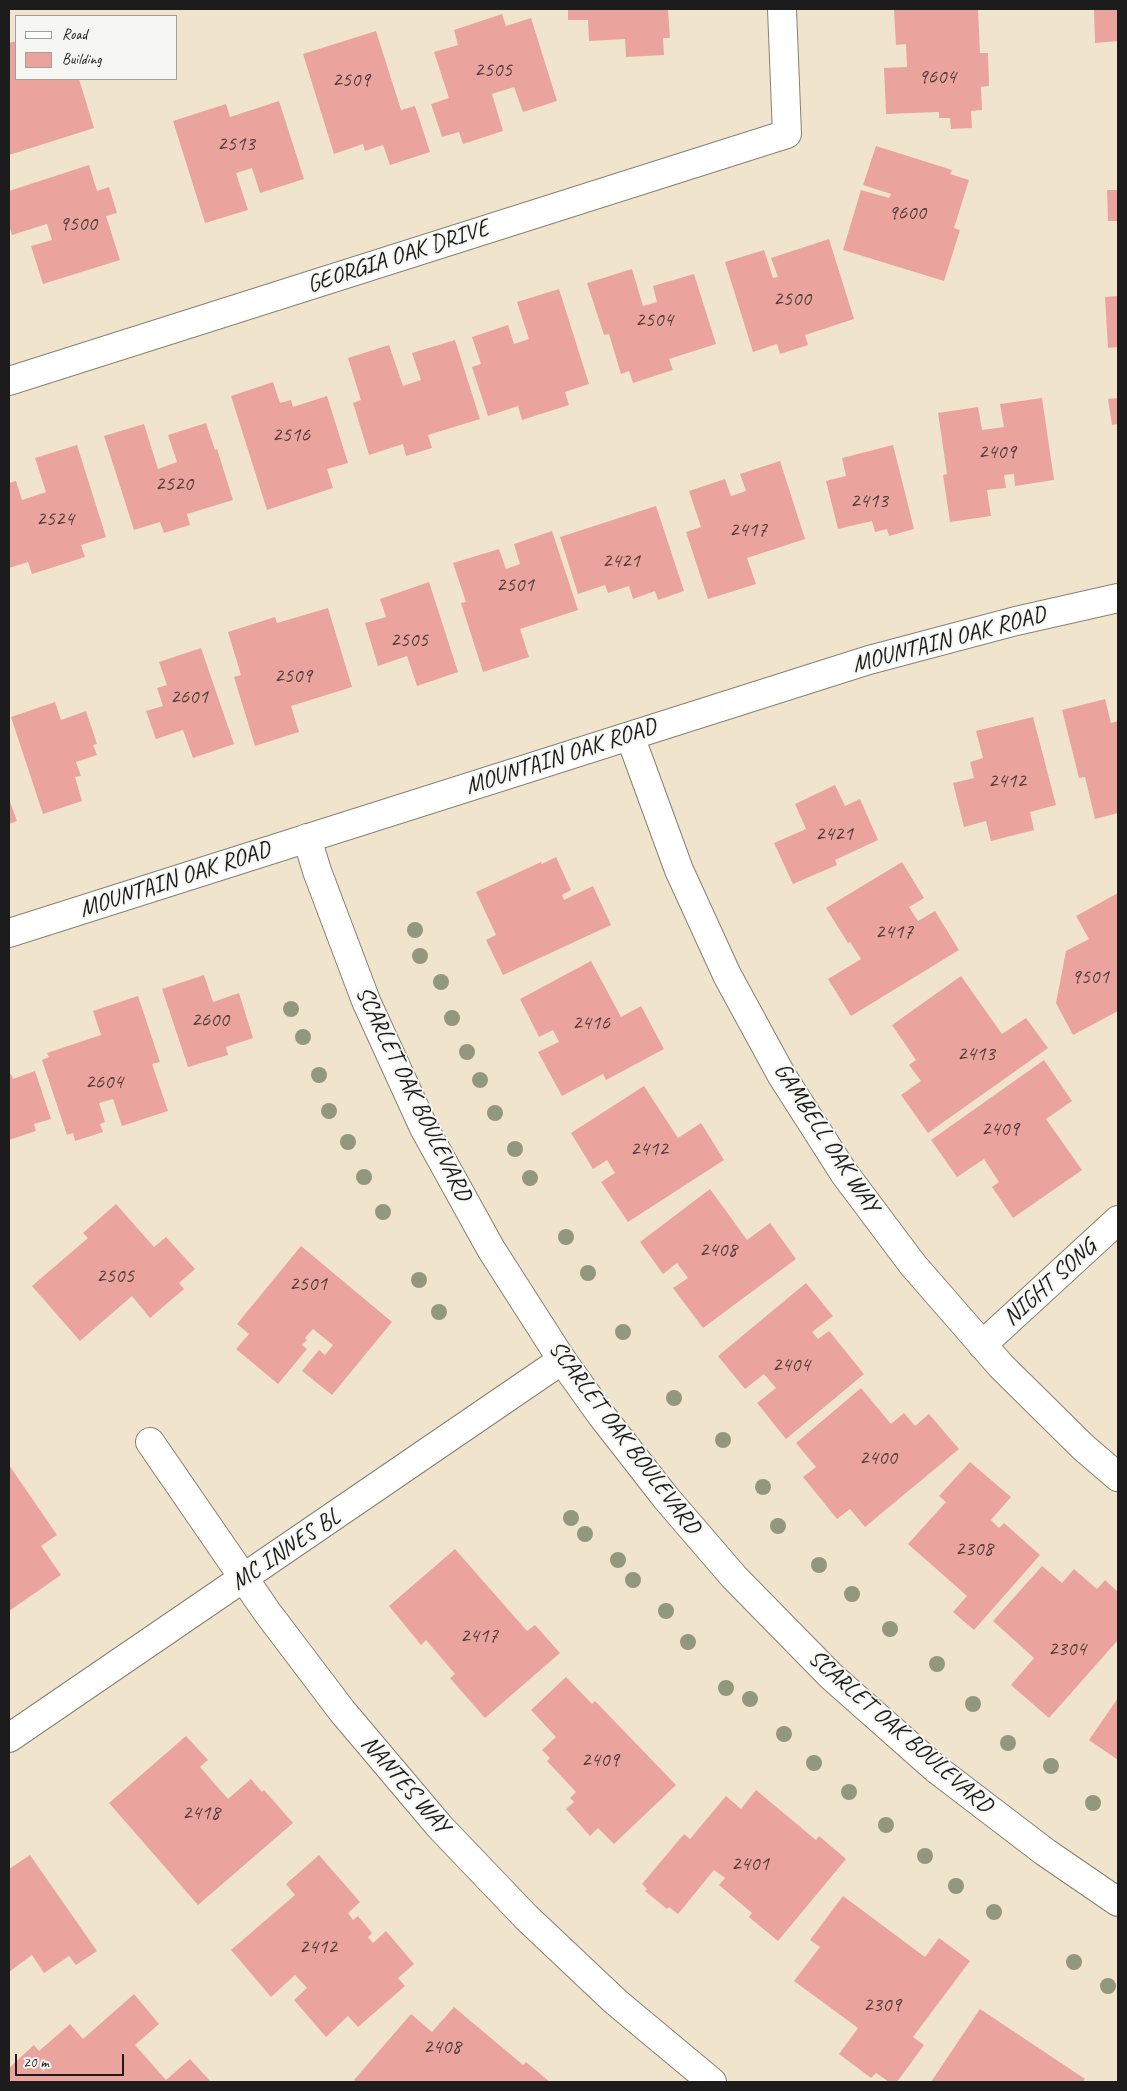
<!DOCTYPE html>
<html>
<head>
<meta charset="utf-8">
<style>
  body { margin:0 }
  #map { position:relative; width:1127px; height:2091px; overflow:hidden; background:#f0e5cc; font-family:Caveat,sans-serif }
  canvas { display:block }
  .frame { position:absolute; inset:0; border:10px solid #1c1c1c; pointer-events:none }
  .legend { position:absolute; left:15px; top:15px; width:162px; height:65px; box-sizing:border-box; background:#f6f6f2; border:1px solid #9f9f9c; margin:0; padding:6px 9px; list-style:none; font-size:15px; color:#1c1c1c }
  .legend li { display:flex; align-items:center; gap:10px; height:25px }
  .legend b { width:25px; border:1px solid #9f9f9c }
  .scale { position:absolute; left:15px; top:2054px; width:109px; height:22px; box-sizing:border-box; border:2px solid #1c1c1c; border-top:0; padding-left:6px; font-size:15px; line-height:18px; white-space:nowrap; color:#1c1c1c; -webkit-text-stroke:4px #f6f6f2; paint-order:stroke }
</style>
</head>
<body>
<div id="map">
<canvas width="1127" height="2091"></canvas>
<div class="frame"></div>
<ul class="legend">
<li><b style="height:6px;background:#fff"></b>Road</li>
<li><b style="height:14px;background:#eba49d"></b>Building</li>
</ul>
<div class="scale">20 m</div>
</div>
<script>
const ctx = document.querySelector('canvas').getContext('2d');
ctx.lineJoin = 'round';
function fillPath(path, color) { ctx.fillStyle = color; ctx.fill(path, 'evenodd'); }
const toPath = rows => new Path2D(rows.map(r => 'M' + r).join(''));
function trace(path, color, width, dash) { ctx.strokeStyle = color; ctx.lineWidth = width; ctx.lineCap = dash ? 'butt' : 'round'; ctx.setLineDash(dash || []); ctx.stroke(path); }
function label(font, color, halo, rows, align = 'center') {
  ctx.font = font + ' Caveat,sans-serif'; ctx.lineWidth = 4; ctx.setLineDash([]); ctx.textBaseline = 'middle'; ctx.strokeStyle = halo; ctx.fillStyle = color; for (const [text, x, y, turn = 0] of rows) {
    ctx.save(); ctx.translate(x, y); ctx.rotate((+turn || 0) * Math.PI / 180); ctx.textAlign = isNaN(turn) ? turn : align; if (halo) ctx.strokeText(text, 0, 0); ctx.fillText(text, 0, 0); ctx.restore();
  }
}
fillPath(toPath([
  [568,9,668,9,670,38,663,38,664,55,626,57,625,39,589,41,588,20,568,20],
  [894,9,978,9,980,53,988,53,989,86,981,87,982,110,971,111,972,128,951,129,950,118,939,118,939,112,886,114,884,68,907,67,906,44,896,45],
  [1094,9,1118,9,1118,41,1095,43],
  [502,14,506,26,531,18,557,101,523,112,514,87,492,94,503,131,463,144,459,132,442,137,431,104,449,98,434,52,458,45,454,30],
  [376,31,401,110,415,106,430,152,390,165,383,145,365,151,363,144,334,154,303,54],
  [16,41,16,79,79,79,94,128,9,155,9,43],
  [279,101,304,179,260,193,252,168,236,173,248,210,205,223,173,121,226,104,230,117],
  [876,146,952,170,950,174,969,180,954,228,960,230,944,281,843,250,861,190,889,198,891,194,863,185],
  [89,165,97,191,109,187,117,213,106,216,120,260,43,284,31,246,52,240,47,224,12,235,9,225,9,191],
  [1107,190,1118,190,1118,221,1108,221],
  [829,239,854,319,805,335,808,345,780,354,777,344,753,352,725,262,764,250,773,278,778,277,771,258],
  [632,269,643,306,657,302,653,286,694,274,716,344,669,359,673,370,633,383,629,371,621,374,609,334,604,335,587,283],
  [559,289,589,384,565,392,569,405,522,420,518,406,488,416,472,367,481,364,472,337,508,325,514,344,529,339,517,302],
  [1118,296,1118,347,1108,348,1105,297],
  [455,340,480,419,428,435,432,448,406,456,403,444,369,455,353,403,361,400,348,358,389,345,403,386,421,380,412,353],
  [273,382,280,403,291,400,293,407,327,396,348,463,327,469,333,488,267,510,231,396],
  [1042,398,1054,480,1015,486,1014,474,1004,475,1006,488,987,490,991,516,950,522,943,475,947,474,938,413,978,407,982,430,1004,427,1000,404],
  [1118,398,1118,424,1112,425,1108,399],
  [206,423,215,450,217,449,233,500,187,514,190,525,164,533,160,522,134,530,104,436,144,424,158,469,177,462,168,435],
  [77,445,106,537,81,545,85,557,32,574,28,562,9,568,9,483,16,481,22,500,46,492,35,458],
  [893,445,914,529,889,536,887,529,875,532,872,521,838,529,826,481,846,476,842,458],
  [780,461,805,539,747,558,756,584,708,599,686,532,701,527,689,491,725,479,731,496,746,491,740,474],
  [656,506,684,591,658,600,655,591,633,599,629,586,608,593,605,585,578,594,560,537],
  [552,531,578,610,520,629,529,657,483,672,461,603,466,602,453,563,499,549,506,569,520,564,514,544],
  [429,582,458,672,417,686,407,656,378,666,365,623,386,617,380,599],
  [328,608,352,687,291,706,299,732,255,746,234,677,241,675,228,632,275,617,277,623],
  [201,648,234,744,193,758,183,730,156,739,146,711,163,706,157,688,167,685,159,662],
  [1105,699,1111,723,1118,721,1118,813,1095,819,1085,777,1079,778,1062,710],
  [55,702,61,720,86,711,97,744,93,745,97,755,76,762,81,776,75,777,82,801,43,814,11,717],
  [1033,717,1056,805,1030,812,1034,830,991,841,986,821,964,827,953,783,974,778,970,762,983,758,976,731],
  [835,785,845,806,860,799,878,840,835,860,837,865,793,884,774,843,806,829,795,804],
  [9,799,17,821,9,824],
  [556,857,571,890,562,895,564,900,593,886,611,925,503,975,486,940,496,935,476,892,541,862,542,864],
  [902,862,924,898,909,907,918,921,935,911,959,950,851,1016,828,979,861,959,850,942,848,943,826,908],
  [1118,893,1118,1011,1073,1035,1056,1003,1066,951,1089,939,1076,916],
  [591,961,621,1017,641,1006,664,1049,606,1080,603,1074,562,1096,538,1052,559,1042,553,1030,539,1037,520,999],
  [204,975,213,1002,239,993,253,1038,226,1047,228,1055,188,1067,162,989],
  [961,976,1002,1034,1026,1018,1048,1048,928,1133,901,1095,921,1081,909,1065,916,1060,892,1025],
  [138,996,160,1062,152,1064,168,1111,122,1126,113,1099,99,1103,105,1122,100,1124,103,1132,75,1141,73,1133,67,1135,42,1060,49,1057,47,1053,101,1035,93,1011],
  [1044,1060,1072,1101,1046,1119,1082,1170,1013,1218,992,1187,999,1182,984,1159,957,1177,931,1140],
  [35,1071,51,1119,34,1124,36,1131,9,1140,9,1075,11,1074,13,1079],
  [644,1086,678,1138,701,1123,724,1160,628,1222,601,1182,615,1173,607,1160,593,1169,571,1133],
  [710,1189,747,1240,770,1223,796,1259,703,1328,673,1288,688,1278,677,1263,663,1274,640,1242],
  [116,1204,154,1247,166,1237,195,1269,179,1283,184,1289,150,1318,132,1296,80,1341,32,1286,88,1238,83,1233],
  [301,1246,392,1322,332,1395,302,1371,319,1350,325,1355,333,1345,313,1329,305,1338,307,1340,302,1345,307,1349,278,1384,236,1349,249,1334,237,1324],
  [806,1283,833,1316,812,1332,818,1339,829,1331,864,1374,786,1439,757,1403,776,1388,764,1374,745,1389,718,1356],
  [861,1388,891,1424,904,1413,915,1426,929,1414,959,1449,865,1527,850,1509,837,1519,803,1477,816,1467,796,1443],
  [970,1462,1011,1497,991,1520,999,1528,1004,1523,1040,1555,974,1630,953,1612,967,1596,908,1544,946,1502,939,1496],
  [9,1465,57,1535,41,1546,61,1575,9,1611],
  [455,1549,527,1631,535,1625,560,1653,485,1718,450,1678,455,1674,426,1640,421,1645,389,1606],
  [1042,1566,1062,1583,1074,1569,1097,1589,1105,1580,1118,1592,1118,1640,1049,1718,1011,1685,1034,1658,993,1621],
  [566,1677,592,1704,595,1701,676,1785,614,1844,598,1828,590,1836,566,1809,574,1802,570,1798,576,1792,547,1761,550,1758,542,1750,556,1737,531,1710],
  [1118,1698,1118,1760,1089,1740],
  [186,1736,208,1760,200,1767,228,1799,251,1779,262,1792,264,1790,293,1823,198,1905,109,1803],
  [756,1790,816,1840,819,1836,846,1859,778,1941,749,1917,752,1913,719,1885,725,1878,714,1870,678,1914,669,1907,667,1909,645,1891,647,1889,642,1884,684,1834,690,1839,726,1796,741,1809],
  [30,1855,97,1951,76,1965,69,1956,44,1973,32,1955,9,1972,9,1869],
  [319,1855,360,1902,348,1913,353,1920,358,1916,372,1933,368,1937,373,1943,386,1931,414,1964,398,1978,405,1986,358,2027,348,2016,326,2037,294,2000,307,1988,295,1975,271,1997,231,1950,295,1895,286,1884],
  [843,1896,925,1957,939,1938,970,1961,913,2037,924,2045,897,2082,889,2082,876,2073,871,2078,839,2054,858,2028,794,1981,820,1947,810,1940],
  [134,1994,159,2024,135,2045,166,2080,190,2059,211,2082,9,2082,9,2068,34,2045,39,2051,70,2024,83,2039],
  [454,2007,523,2065,526,2062,550,2082,357,2082,354,2080,411,2014,432,2032],
  [980,2009,1085,2079,1083,2082,931,2082]
]), '#eba49d');
const minor = toPath([
  [9,381,787,134,782,9],
  [630,736,679,870,727,975,782,1076,844,1173,913,1265,1001,1366,1083,1447,1118,1477],
  [9,933,869,660,1016,621,1118,598],
  [982,1345,1118,1220],
  [150,1442,267,1612,342,1711,440,1827,526,1917,616,2002,712,2082],
  [9,1738,562,1360]
]);
const tertiary = toPath([
  [307,838,317,871,366,1001,424,1128,491,1249,562,1360,602,1416,666,1498,734,1577,831,1676,935,1768,1045,1852,1118,1902]
]);
trace(minor, '#868074', 30);
trace(tertiary, '#868074', 30);
trace(minor, '#fff', 28);
trace(tertiary, '#fff', 28);
ctx.fillStyle = '#92987e';
for (const [x, y] of [
  [415,930],
  [420,956],
  [441,982],
  [291,1009],
  [452,1018],
  [303,1037],
  [467,1052],
  [319,1075],
  [480,1080],
  [329,1111],
  [495,1113],
  [348,1142],
  [515,1149],
  [364,1177],
  [530,1178],
  [383,1212],
  [566,1237],
  [588,1273],
  [419,1280],
  [439,1312],
  [623,1332],
  [674,1398],
  [723,1440],
  [763,1487],
  [571,1518],
  [778,1526],
  [585,1534],
  [618,1560],
  [819,1565],
  [633,1580],
  [852,1594],
  [666,1611],
  [890,1629],
  [688,1642],
  [937,1664],
  [726,1688],
  [750,1699],
  [973,1704],
  [784,1734],
  [1008,1743],
  [814,1763],
  [1051,1766],
  [849,1792],
  [1093,1803],
  [886,1825],
  [925,1856],
  [956,1886],
  [994,1912],
  [1074,1962],
  [1108,1986]
]) { ctx.beginPath(); ctx.arc(x, y, 8, 0, 2 * Math.PI); ctx.fill(); }
label('21px', '#503e3c', null, [
  ["2505",493,70],
  ["9604",937,77],
  ["2509",351,80],
  ["2513",236,144],
  ["9600",907,213],
  ["9500",78,224],
  ["2500",792,299],
  ["2504",654,320],
  ["2516",291,435],
  ["2409",997,452],
  ["2520",174,484],
  ["2413",869,501],
  ["2524",55,519],
  ["2417",748,530],
  ["2421",621,561],
  ["2501",515,585],
  ["2505",409,640],
  ["2509",293,676],
  ["2601",189,697],
  ["2412",1007,781],
  ["2421",834,834],
  ["2417",894,932],
  ["9501",1090,977],
  ["2600",210,1020],
  ["2416",591,1023],
  ["2413",976,1054],
  ["2604",104,1082],
  ["2409",1000,1129],
  ["2412",649,1149],
  ["2408",718,1250],
  ["2505",115,1276],
  ["2501",308,1284],
  ["2404",791,1365],
  ["2400",878,1458],
  ["2308",974,1549],
  ["2417",479,1636],
  ["2304",1067,1649],
  ["2409",600,1760],
  ["2418",201,1813],
  ["2401",750,1864],
  ["2412",318,1947],
  ["2309",882,2005],
  ["2408",442,2047]
]);
label('24px', '#1c1c1c', '#f6f6f2', [
  ["GEORGIA OAK DRIVE",398,257,-18],
  ["MOUNTAIN OAK ROAD",949,640,-15],
  ["MOUNTAIN OAK ROAD",561,757,-18],
  ["MOUNTAIN OAK ROAD",175,880,-18],
  ["SCARLET OAK BOULEVARD",413,1094,64],
  ["GAMBELL OAK WAY",826,1138,57],
  ["NIGHT SONG",1050,1283,-42],
  ["SCARLET OAK BOULEVARD",624,1438,53],
  ["MC INNES BL",286,1550,-34],
  ["SCARLET OAK BOULEVARD",900,1732,41],
  ["NANTES WAY",405,1785,49]
]);
</script>
</body>
</html>
